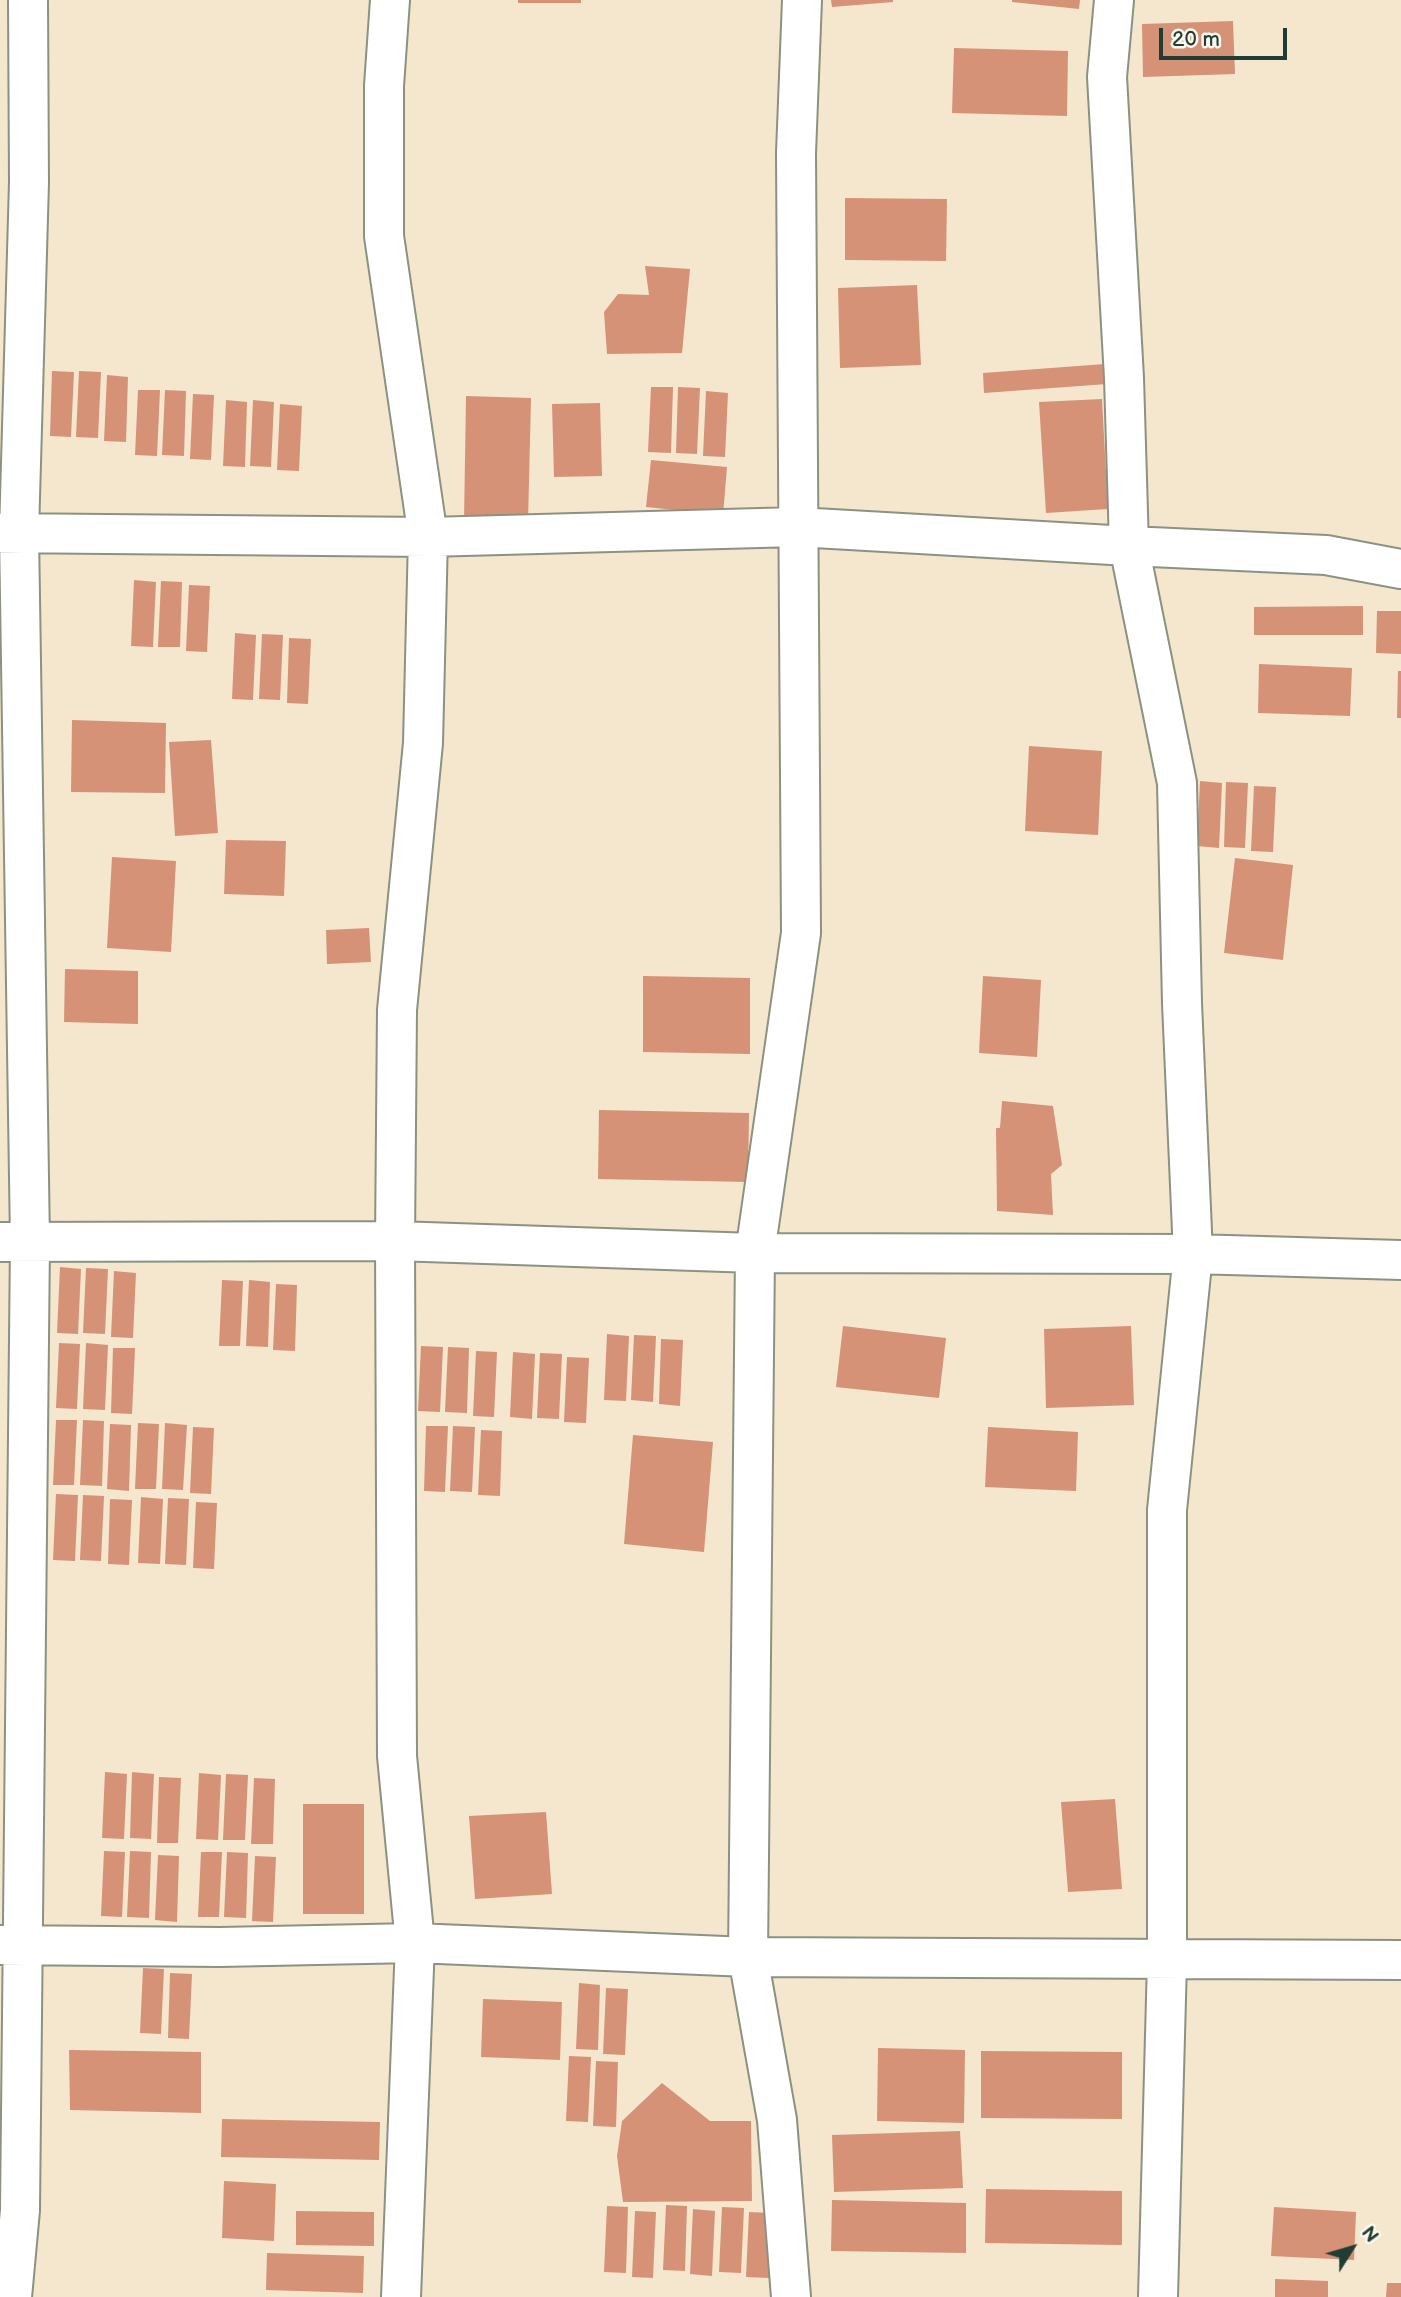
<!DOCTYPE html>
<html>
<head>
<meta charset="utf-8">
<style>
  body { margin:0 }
  #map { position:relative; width:1401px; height:2297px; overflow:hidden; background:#f5e6ce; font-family:"Balsamiq Sans",sans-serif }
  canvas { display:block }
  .north { position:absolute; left:1317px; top:2213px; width:70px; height:70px; -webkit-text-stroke:5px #fbf7ec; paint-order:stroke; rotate:53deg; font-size:19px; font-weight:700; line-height:28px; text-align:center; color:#1f3d34 }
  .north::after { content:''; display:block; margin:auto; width:24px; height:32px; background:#1f3d34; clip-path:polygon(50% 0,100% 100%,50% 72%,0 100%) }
  .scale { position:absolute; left:1159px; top:28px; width:128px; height:32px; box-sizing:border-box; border:4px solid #1f3d34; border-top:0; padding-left:9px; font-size:21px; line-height:24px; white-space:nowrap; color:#1f3d34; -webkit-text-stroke:5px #fbf7ec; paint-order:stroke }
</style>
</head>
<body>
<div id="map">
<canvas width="1401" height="2297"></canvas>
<div class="north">N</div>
<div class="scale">20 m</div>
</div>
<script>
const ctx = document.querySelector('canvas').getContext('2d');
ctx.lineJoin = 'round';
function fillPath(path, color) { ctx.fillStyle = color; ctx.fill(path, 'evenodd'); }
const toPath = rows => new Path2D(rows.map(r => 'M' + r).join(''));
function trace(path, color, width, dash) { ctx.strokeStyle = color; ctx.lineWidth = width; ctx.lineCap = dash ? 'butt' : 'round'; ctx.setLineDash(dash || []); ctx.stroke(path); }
fillPath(toPath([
  [518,0,581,0,581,3,518,3],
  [831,0,893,0,893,2,832,7],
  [1012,0,1080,0,1079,9,1012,2],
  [1233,21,1235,74,1143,77,1142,24],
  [954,48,1068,51,1067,116,952,113],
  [845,198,947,199,946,261,845,260],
  [645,266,690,269,682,353,607,354,604,312,618,294,649,295],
  [917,285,921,365,840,368,838,288],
  [1105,364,1107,384,984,393,983,373],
  [52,371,74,372,71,437,50,436],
  [79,371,101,372,98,438,76,437],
  [107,375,128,377,126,442,104,441],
  [651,387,673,387,671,453,648,452],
  [678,387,700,388,697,454,676,453],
  [138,390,160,390,157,456,135,455],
  [165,390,186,391,184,456,162,455],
  [706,391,728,393,725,457,703,456],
  [193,394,214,395,211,460,190,459],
  [466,396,531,398,528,522,464,521],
  [1102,399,1108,509,1046,513,1039,402],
  [226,400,247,402,245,467,223,466],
  [253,400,274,402,271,467,250,466],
  [600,403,602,476,554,477,552,404],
  [280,404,302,406,299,471,277,470],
  [651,460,727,467,723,515,646,507],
  [134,580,156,582,153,647,131,646],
  [161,581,182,582,180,647,158,647],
  [189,585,210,586,207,652,186,651],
  [1363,606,1363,635,1254,635,1254,607],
  [1377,611,1401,611,1401,654,1376,653],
  [235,633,256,635,253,700,232,699],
  [262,634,283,635,280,700,259,699],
  [289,638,311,639,308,704,287,703],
  [1259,664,1352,668,1350,716,1258,713],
  [1398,671,1401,671,1401,718,1397,718],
  [72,720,166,723,165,793,71,792],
  [211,740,218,833,175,836,169,742],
  [1029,746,1102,751,1098,835,1025,831],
  [1200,781,1222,783,1219,848,1197,846],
  [1226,782,1248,783,1245,848,1224,847],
  [1254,786,1276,787,1273,852,1251,851],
  [226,840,286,841,284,896,224,894],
  [112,857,176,861,171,952,107,948],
  [1235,858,1293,865,1283,960,1224,953],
  [369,928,371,962,327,964,326,930],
  [65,969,138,971,138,1024,64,1022],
  [643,976,750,978,750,1054,643,1052],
  [983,976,1041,980,1037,1057,979,1053],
  [1002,1101,1053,1106,1062,1165,1051,1174,1053,1215,997,1211,996,1128,1000,1128],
  [599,1110,749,1113,748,1182,598,1179],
  [60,1267,81,1269,78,1334,57,1333],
  [86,1268,108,1269,105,1334,83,1333],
  [114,1271,136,1273,133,1338,111,1337],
  [222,1280,243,1281,240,1346,219,1346],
  [249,1280,270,1282,268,1347,246,1346],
  [276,1284,297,1285,295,1351,273,1350],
  [843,1326,946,1338,939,1398,836,1387],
  [1131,1326,1134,1405,1046,1408,1044,1329],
  [607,1334,629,1336,626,1401,604,1400],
  [634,1335,656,1336,653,1402,631,1400],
  [661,1339,683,1340,680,1406,659,1404],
  [59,1343,80,1344,77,1409,56,1408],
  [86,1343,108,1345,105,1410,83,1409],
  [421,1346,443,1347,440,1412,418,1411],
  [448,1347,469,1348,467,1413,445,1412],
  [113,1348,135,1348,132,1414,111,1413],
  [476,1351,497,1352,494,1417,473,1416],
  [513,1352,535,1354,532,1419,510,1417],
  [540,1353,562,1354,559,1419,537,1418],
  [567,1357,589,1358,586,1423,564,1422],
  [56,1420,77,1420,74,1485,53,1485],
  [83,1420,104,1421,102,1486,80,1485],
  [138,1423,159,1424,156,1489,135,1489],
  [165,1423,187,1425,183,1490,162,1489],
  [110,1424,131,1425,129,1491,107,1489],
  [426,1426,448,1426,445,1492,424,1491],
  [453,1426,475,1427,472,1492,450,1491],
  [193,1427,214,1428,211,1494,190,1493],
  [988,1427,1078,1432,1076,1491,985,1487],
  [481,1430,502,1431,500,1496,478,1495],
  [633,1435,713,1442,704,1552,624,1544],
  [56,1494,78,1495,75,1561,53,1560],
  [83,1495,104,1496,101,1561,80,1560],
  [141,1497,163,1499,160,1564,138,1563],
  [168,1498,189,1499,186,1565,165,1564],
  [110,1499,132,1500,129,1565,108,1564],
  [196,1502,217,1503,214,1569,193,1568],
  [105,1772,127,1774,124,1839,102,1838],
  [132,1772,154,1774,151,1839,130,1838],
  [199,1773,221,1775,218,1840,196,1839],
  [226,1774,248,1775,245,1840,223,1840],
  [159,1777,181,1778,178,1843,157,1843],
  [254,1778,275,1779,273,1844,251,1844],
  [1115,1799,1122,1889,1068,1892,1061,1802],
  [303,1804,364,1804,364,1914,303,1914],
  [546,1812,552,1894,475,1899,469,1816],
  [104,1851,125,1852,122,1917,101,1916],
  [130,1851,151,1852,149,1918,127,1917],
  [201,1852,222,1852,219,1917,198,1917],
  [227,1852,248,1853,246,1918,224,1917],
  [158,1855,179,1856,177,1922,155,1920],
  [255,1856,276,1857,273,1922,252,1921],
  [143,1968,164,1969,161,2034,140,2033],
  [170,1973,192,1974,189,2039,168,2038],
  [579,1983,600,1985,598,2050,576,2049],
  [606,1988,628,1989,625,2055,603,2054],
  [483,1999,562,2002,560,2060,481,2057],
  [878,2048,965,2050,964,2123,877,2121],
  [69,2050,201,2052,201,2113,70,2110],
  [981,2051,1122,2052,1122,2119,981,2118],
  [569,2056,591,2057,588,2122,566,2121],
  [596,2061,618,2062,616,2127,593,2126],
  [662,2083,710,2121,751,2121,752,2201,623,2202,617,2156,622,2121],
  [222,2119,380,2122,379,2160,221,2157],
  [960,2131,963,2188,834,2192,832,2135],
  [224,2181,276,2184,274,2241,222,2238],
  [986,2189,1122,2191,1122,2245,985,2243],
  [832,2200,966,2203,966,2253,831,2251],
  [666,2205,687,2206,685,2271,663,2270],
  [607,2206,628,2207,626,2273,604,2272],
  [722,2207,744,2208,741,2273,719,2272],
  [1274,2207,1356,2212,1354,2260,1271,2256],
  [693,2209,715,2211,712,2276,690,2274],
  [296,2211,374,2212,374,2246,296,2245],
  [635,2211,656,2212,653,2278,632,2277],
  [749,2212,772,2213,769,2278,746,2277],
  [267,2253,364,2256,363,2293,266,2290],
  [1275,2279,1328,2281,1328,2297,1275,2297],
  [1387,2283,1401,2283,1401,2297,1386,2297]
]), '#d69277');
const minor = toPath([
  [390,0,384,86,384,236,428,537,423,743,397,1010,395,1241,397,1756,415,1943,401,2297],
  [1114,0,1107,77,1124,378,1129,546,1177,783,1182,1003,1193,1254,1167,1510,1167,1961,1158,2297],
  [0,533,428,537,797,527,1129,546,1326,555,1401,569],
  [0,1242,395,1241,755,1253,1193,1254,1401,1260],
  [0,1945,220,1947,415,1943,748,1957,1401,1960],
  [12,2297,20,2210,30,1242,19,533,29,182,28,0],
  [791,2297,777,2120,748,1957,755,1253,801,933,796,153,802,0]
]);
trace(minor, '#8a9281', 42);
trace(minor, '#fff', 38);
</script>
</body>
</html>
